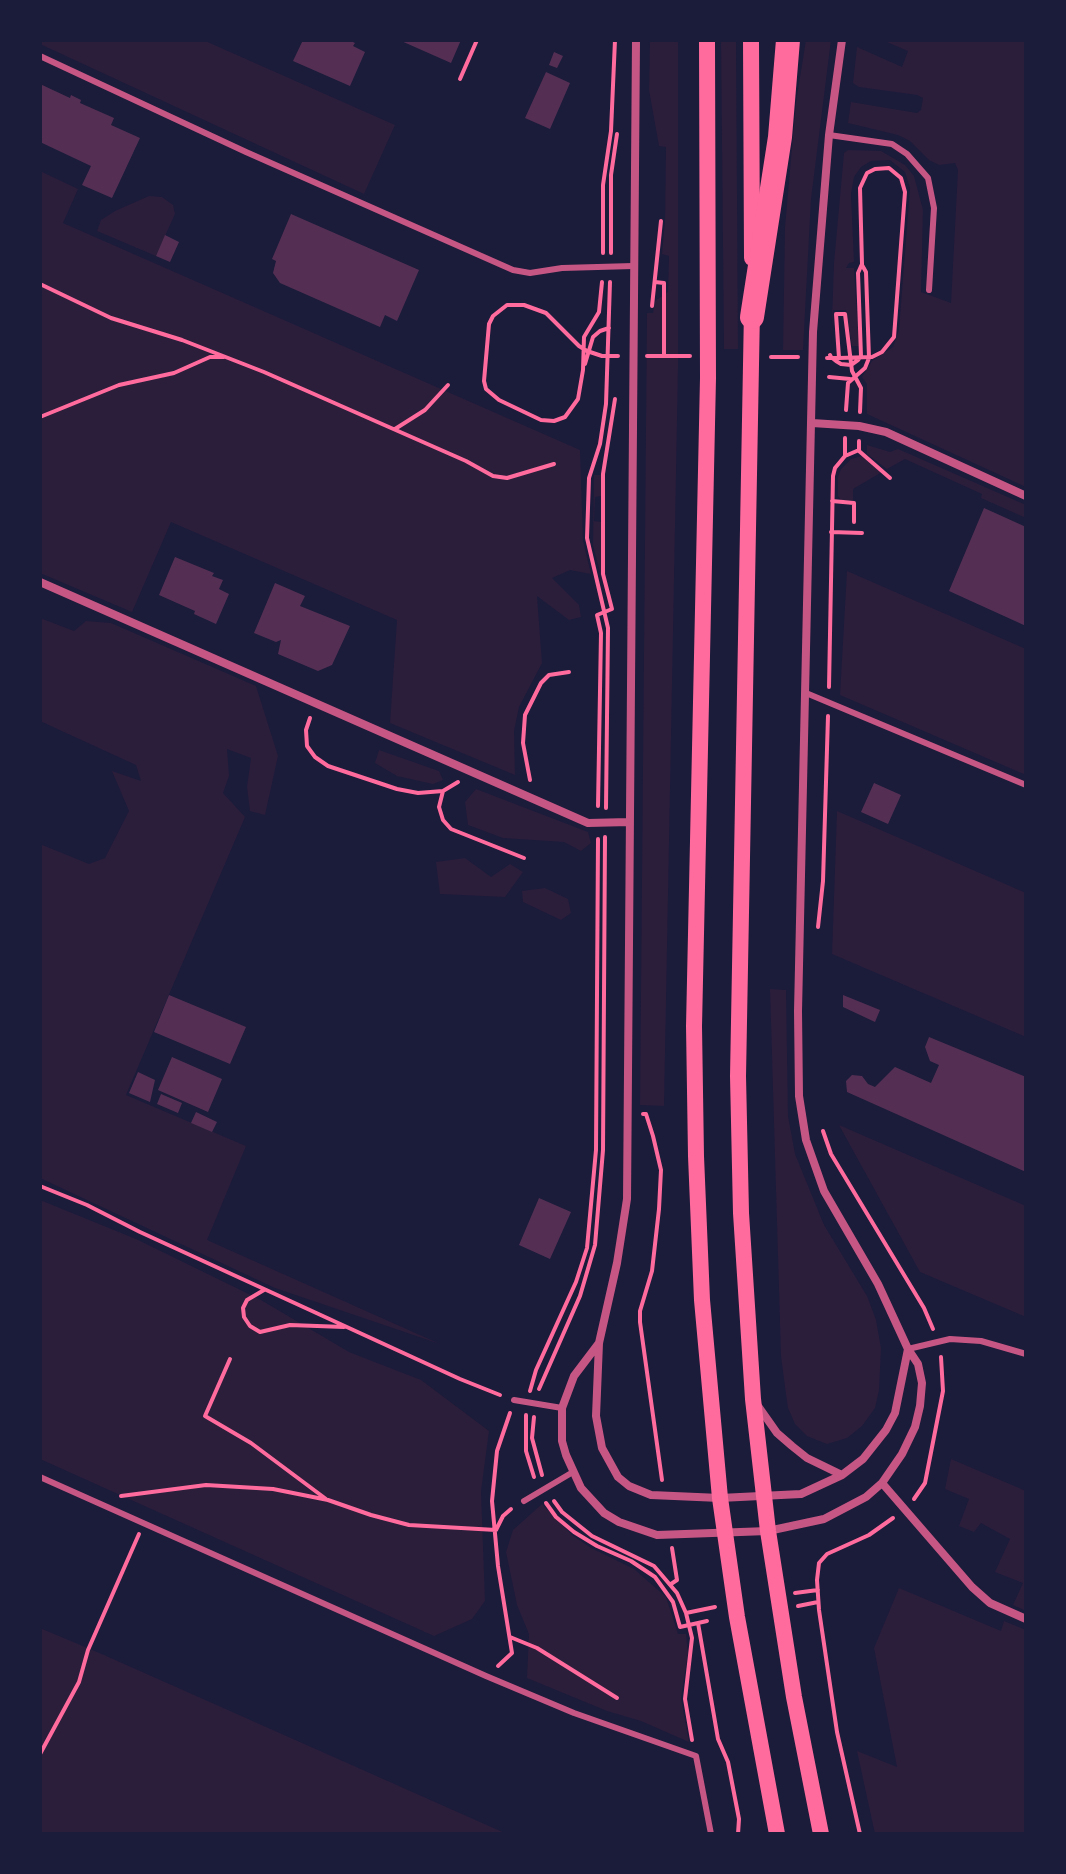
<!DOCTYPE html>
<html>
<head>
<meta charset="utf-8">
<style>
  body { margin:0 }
  #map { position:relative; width:1066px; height:1874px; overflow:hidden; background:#1b1b3a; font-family:Commissioner,sans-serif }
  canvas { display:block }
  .frame { position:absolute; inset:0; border:42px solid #1b1b3a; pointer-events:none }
</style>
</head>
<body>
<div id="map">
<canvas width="1066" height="1874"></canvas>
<div class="frame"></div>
</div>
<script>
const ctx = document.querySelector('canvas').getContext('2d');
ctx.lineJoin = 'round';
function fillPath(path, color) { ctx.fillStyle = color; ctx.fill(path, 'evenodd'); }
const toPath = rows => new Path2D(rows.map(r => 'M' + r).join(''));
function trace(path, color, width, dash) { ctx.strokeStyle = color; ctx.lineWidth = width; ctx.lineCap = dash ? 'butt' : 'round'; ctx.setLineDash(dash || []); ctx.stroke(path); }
fillPath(toPath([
  [40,40,203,40,395,125,364,194,40,44],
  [650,40,678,40,678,368,664,1106,640,1105,647,313,653,313,655,301,668,292,669,256,662,254,665,221,666,147,659,146,649,90],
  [721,40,736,40,738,349,724,349],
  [806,40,831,40,811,199,803,350,783,350,785,227,796,102],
  [882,40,1026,40,1026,487,867,414,867,384,862,377,872,361,893,347,899,330,910,188,905,172,890,160,871,161,861,167,854,177,851,194,854,262,849,263,846,268,854,268,859,346,852,346,846,310,833,310,831,347,834,263,844,153,848,150,881,151,905,165,914,176,923,210,921,292,951,303,958,170,955,163,939,165,929,160,910,141,898,135,848,123,851,102,917,113,921,110,923,98,917,95,859,87,853,83,857,47,902,67,908,51],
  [40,171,78,189,63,223,580,450,583,541,591,574,570,570,552,578,579,605,581,617,569,620,537,596,542,663,519,707,514,731,515,775,390,723,397,620,171,522,132,612,40,573],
  [149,196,162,197,173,205,175,214,156,256,97,231,101,220,115,211],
  [867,445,890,452,898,449,1026,505,1026,518,981,498,982,494,905,459,887,469,867,454],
  [862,456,882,472,853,489,853,500,841,500,838,496,838,477,841,469,851,459],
  [594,475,601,475,601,496,595,497,594,521,601,522,601,576,593,545],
  [847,571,1026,649,1026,775,840,695],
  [40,618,74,631,86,621,111,623,256,686,278,756,265,815,250,811,247,787,251,758,227,749,229,776,223,793,245,817,126,1095,246,1146,207,1240,440,1344,275,1288,40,1178,40,844,89,864,105,858,129,811,112,771,141,781,136,765,40,721],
  [379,750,439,771,443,780,433,784,397,776,375,763],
  [476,789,588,832,591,843,581,851,564,842,503,838,468,825,465,802],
  [837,811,1026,893,1026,1037,832,954],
  [465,858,491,877,510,864,523,872,505,897,440,894,436,862],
  [545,888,568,899,571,913,561,920,523,902,522,891],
  [770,989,786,990,788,1116,795,1154,824,1225,867,1296,876,1320,881,1348,879,1390,875,1408,862,1426,847,1438,827,1444,807,1436,795,1424,788,1408,785,1387,781,1356],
  [839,1125,1026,1206,1026,1317,920,1272],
  [40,1200,136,1239,261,1300,349,1352,421,1380,489,1431,481,1491,485,1601,472,1619,434,1636,40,1459],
  [951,1459,1026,1491,1026,1611,1013,1605,1023,1583,995,1572,1010,1539,981,1523,974,1532,959,1526,969,1499,945,1489],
  [542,1504,572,1535,591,1548,634,1569,666,1597,678,1634,686,1634,688,1653,681,1698,689,1742,641,1721,607,1711,527,1678,529,1634,517,1605,506,1552,513,1530],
  [899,1588,1001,1631,1004,1621,1026,1630,1026,1834,875,1834,857,1751,897,1767,874,1648],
  [40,1628,104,1655,507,1834,40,1834]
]), '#2a1e3b');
fillPath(toPath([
  [303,40,349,40,355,43,353,46,365,52,350,86,293,61],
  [399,40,461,40,451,63],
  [554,52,563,56,557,68,549,65],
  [546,72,570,83,550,129,525,118],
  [40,84,70,98,71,95,81,100,80,103,114,118,111,125,140,138,112,198,82,185,91,166,40,142],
  [291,214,419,270,397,321,385,315,380,327,280,283,273,273,276,261,272,259],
  [165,235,179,242,170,262,156,256],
  [984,508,1026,527,1026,626,949,591],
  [175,557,214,573,212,576,223,580,219,589,229,594,216,624,194,614,195,611,159,595],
  [275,583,305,596,300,606,350,626,332,665,318,671,278,654,281,640,276,642,254,633],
  [874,783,901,795,888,824,861,812],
  [169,995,246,1027,230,1064,154,1032],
  [843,995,880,1010,875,1022,843,1007],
  [929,1037,1026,1077,1026,1172,847,1092,846,1081,852,1075,862,1076,868,1084,875,1087,895,1067,931,1083,939,1065,930,1061,925,1047],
  [172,1057,222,1079,208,1112,158,1090],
  [138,1072,155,1080,150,1102,129,1093],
  [161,1094,182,1103,178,1113,157,1104],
  [196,1112,217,1122,212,1132,191,1123],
  [539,1198,571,1212,550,1259,519,1245]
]), '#542f53');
trace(toPath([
  [460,79,477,40],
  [603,253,603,185,611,131,615,40],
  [611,253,611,175,617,134],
  [602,282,599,312,584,337,583,370,578,399,565,417,554,421,541,420,499,400,486,389,484,381,489,324,493,316,507,305,524,305,546,313,579,346,587,351,602,356,618,356],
  [655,282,664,283,664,356],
  [40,284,111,318,182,340,264,372,466,461,493,476,507,478,554,464],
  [652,306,661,221],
  [647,356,690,356],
  [771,357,798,357],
  [827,358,839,358,872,357,882,352,894,337,905,192,901,178,889,168,875,169,867,173,860,188,862,264,858,273,861,356,858,360,851,365,841,364,836,361,831,357,830,355],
  [839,358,836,314,845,314,852,371,861,388,860,412],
  [585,364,593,337,600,331,609,328],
  [829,377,850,379],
  [846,410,848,383,865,368,869,358,866,272,862,265],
  [40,417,119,385,174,373,210,357,224,357],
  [395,429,425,410,448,385],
  [859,451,890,478],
  [845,456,845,438],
  [832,501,854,503,854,522],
  [831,532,862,533],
  [829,687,833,476,835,468,845,456,859,450,859,441],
  [310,718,306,730,307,746,315,757,328,766,397,789,418,793,443,791,458,782],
  [530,780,523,743,525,715,541,683,549,675,569,672],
  [443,791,439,807,443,820,451,829,524,858],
  [598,806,601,633,597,615,612,609,603,574,603,474,615,399],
  [606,808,608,628,587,538,589,478,600,444,606,404,610,282],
  [818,927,823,881,828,716],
  [643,1114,646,1114,653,1136,661,1170,659,1209,652,1271,640,1311,640,1322,662,1480],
  [823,1131,831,1154,924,1308,933,1329],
  [40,1186,87,1205,140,1232,460,1379,500,1395],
  [264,1290,247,1300,243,1308,244,1317,250,1326,260,1332,290,1325,344,1327],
  [230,1359,205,1416,251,1443,326,1499],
  [539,1389,580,1296,595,1245,603,1150,605,837],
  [530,1391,536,1370,576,1282,587,1248,596,1150,598,839],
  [526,1415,526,1451,534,1477],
  [534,1417,532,1438,542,1475],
  [121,1496,206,1485,273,1489,328,1500,371,1515,409,1525,496,1530,503,1516,511,1509],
  [914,1499,925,1483,943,1391,941,1357],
  [554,1501,562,1512,592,1536,654,1566,677,1593,686,1613,692,1638,685,1699,692,1740],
  [546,1503,556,1517,574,1532,597,1546,631,1561,655,1577,673,1602,680,1627,707,1621],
  [671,1584,677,1580,672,1548],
  [795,1593,818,1590],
  [798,1606,818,1602],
  [686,1613,715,1607],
  [698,1623,718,1739,728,1762,739,1819,738,1834],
  [510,1637,537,1648,617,1698],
  [498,1666,512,1653,498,1566,492,1501,497,1451,510,1413],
  [40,1754,79,1682,88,1650,139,1534],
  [860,1834,837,1732,819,1610,817,1580,819,1563,827,1554,869,1535,893,1518]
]), '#ff6b9d', 4);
trace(toPath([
  [40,56,246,152,513,270,530,273,562,268,633,266],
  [829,135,892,144,907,154,928,178,934,208,929,290],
  [806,693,1026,785],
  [908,1349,950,1339,981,1341,1026,1354],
  [514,1400,562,1408],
  [40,1477,486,1676,574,1713,696,1756,711,1834],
  [524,1501,573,1472]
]), '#c65784', 6);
trace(toPath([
  [636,40,627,1199,617,1263,599,1343,596,1416,602,1448,618,1477,629,1486,651,1495,720,1498,801,1494,842,1475,863,1459,886,1430,895,1413,908,1349],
  [812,423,859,426,886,432,1026,496],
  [40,582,588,823,629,822],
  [599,1343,574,1376,562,1408,562,1441,566,1455,581,1488,604,1513,619,1522,657,1535,768,1531,824,1519,866,1497,882,1483,902,1454,915,1427,920,1406,922,1383,918,1364,908,1349,878,1284,824,1191,806,1140,799,1096,798,1011,813,332,829,135,842,40],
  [758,1406,777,1433,792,1446,807,1458,842,1475],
  [882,1483,972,1587,990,1603,1026,1619]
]), '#c65784', 8);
trace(toPath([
  [707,40,708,378,694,1026,696,1156,702,1300,720,1498,737,1617,777,1834],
  [751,40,752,258],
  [752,310,738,1076,741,1213,753,1399,768,1531,794,1697,821,1834]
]), '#ff6b9d', 16);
trace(toPath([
  [752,317,780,137,788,40]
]), '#ff6b9d', 24);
</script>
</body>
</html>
